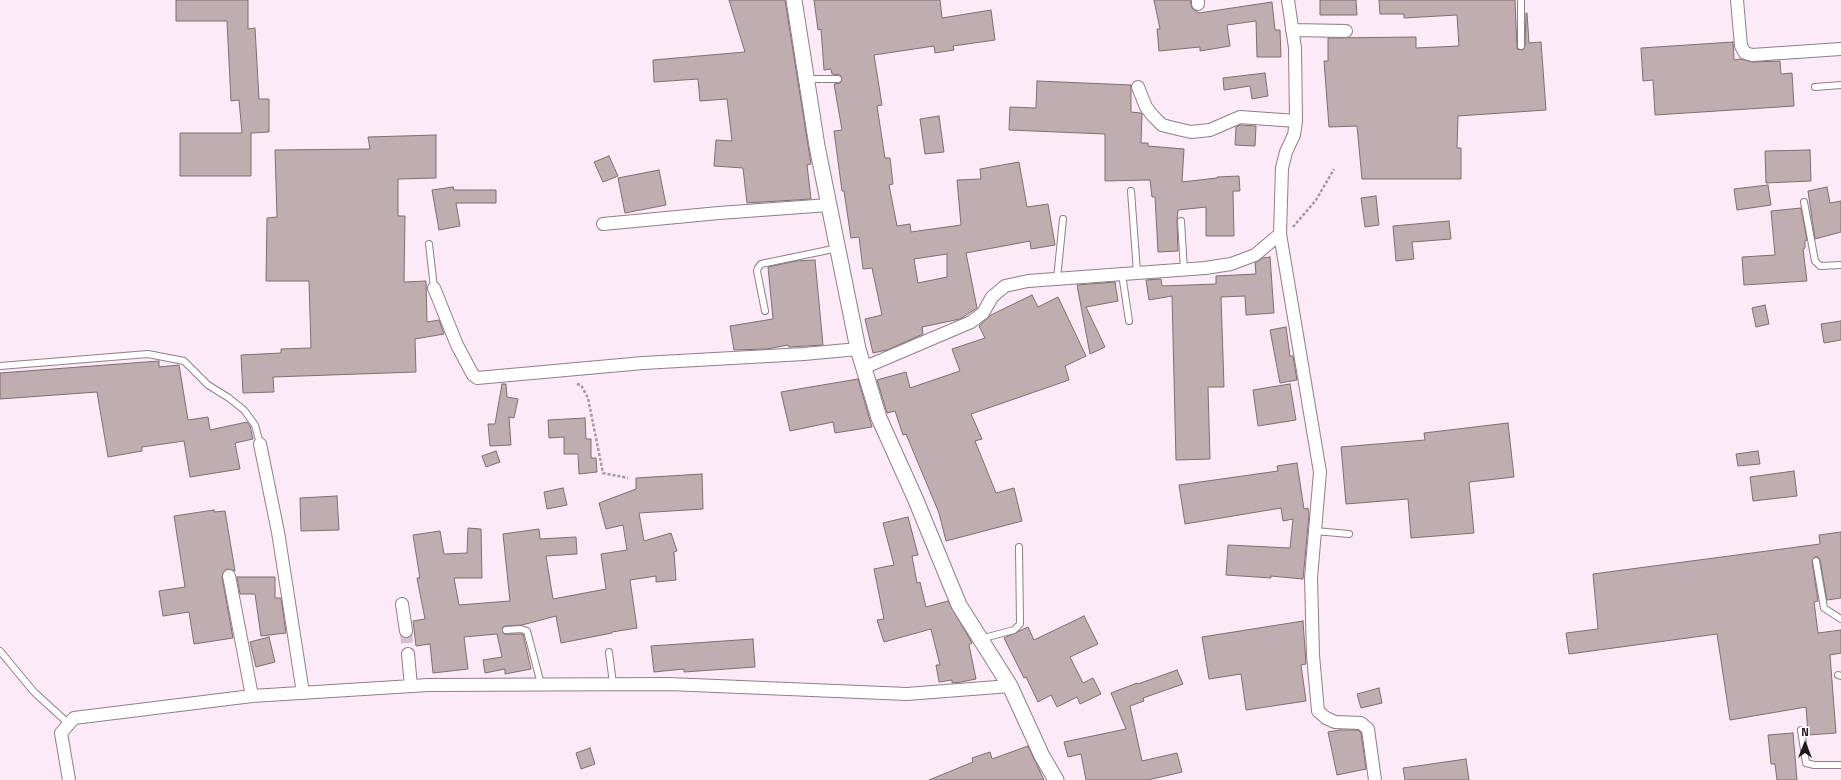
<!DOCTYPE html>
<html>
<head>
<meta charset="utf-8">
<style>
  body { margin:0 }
  #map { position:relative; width:1841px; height:780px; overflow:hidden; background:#fcebf6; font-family:"Titillium Web",sans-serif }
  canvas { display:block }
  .north { position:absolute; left:1785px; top:724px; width:40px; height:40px; -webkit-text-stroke:3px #fff; paint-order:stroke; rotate:0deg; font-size:11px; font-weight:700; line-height:16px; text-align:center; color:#211b1f }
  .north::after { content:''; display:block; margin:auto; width:14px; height:18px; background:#211b1f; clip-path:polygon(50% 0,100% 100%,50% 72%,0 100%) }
</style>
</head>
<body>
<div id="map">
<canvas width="1841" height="780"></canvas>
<div class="north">N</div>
</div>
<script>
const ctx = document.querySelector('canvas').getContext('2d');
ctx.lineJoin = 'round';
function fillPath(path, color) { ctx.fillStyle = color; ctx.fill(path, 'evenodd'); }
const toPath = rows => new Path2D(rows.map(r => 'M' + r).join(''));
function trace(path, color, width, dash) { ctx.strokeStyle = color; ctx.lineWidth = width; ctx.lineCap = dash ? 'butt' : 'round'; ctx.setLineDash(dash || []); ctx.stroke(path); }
const building = toPath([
  [176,0,248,0,248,29,255,28,259,99,269,99,269,132,251,133,251,176,180,176,180,133,242,133,239,100,231,101,227,21,176,21,176,0],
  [729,0,785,0,811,164,807,165,811,199,747,203,743,168,714,166,716,140,732,141,727,99,700,101,698,79,654,82,653,60,745,52,729,0],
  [814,0,940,0,942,18,991,10,995,40,953,46,954,50,935,53,934,46,874,55,882,105,877,106,885,158,890,158,893,184,889,185,897,226,910,224,911,232,961,225,957,180,981,179,980,169,1019,162,1027,207,1048,204,1055,245,1031,249,1030,241,966,253,977,308,960,319,922,327,923,334,887,350,873,353,865,319,882,315,872,268,863,269,859,237,851,238,844,191,842,191,834,131,842,130,834,84,840,83,842,79,840,75,832,74,831,69,824,70,821,29,818,30,814,0],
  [947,254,947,277,918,283,914,259,947,254],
  [1154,0,1190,0,1192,8,1199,13,1272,2,1275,30,1280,30,1281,57,1257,57,1256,21,1227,25,1230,46,1200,51,1200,47,1159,51,1157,29,1160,29,1154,0],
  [1320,0,1356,0,1357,15,1320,15,1320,0],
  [1379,0,1515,0,1517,49,1523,50,1525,46,1526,13,1527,13,1529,43,1541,42,1546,110,1458,116,1457,148,1461,148,1461,179,1362,179,1357,126,1329,127,1324,61,1328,61,1328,38,1416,37,1416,48,1459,46,1457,15,1404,18,1404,14,1380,14,1379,0],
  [1733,42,1734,60,1741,59,1752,62,1780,61,1781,74,1792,73,1794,106,1655,115,1653,80,1643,81,1641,48,1733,42],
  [1265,73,1268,96,1252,99,1250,86,1224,90,1223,78,1265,73],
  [1037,81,1131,85,1131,112,1141,113,1142,114,1141,143,1148,143,1148,146,1184,149,1182,182,1217,178,1217,177,1239,176,1240,191,1233,191,1234,236,1206,236,1206,207,1178,210,1177,221,1178,251,1158,252,1155,197,1152,197,1150,180,1105,181,1105,134,1009,130,1010,107,1036,108,1037,81],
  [939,116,944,152,925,154,920,119,939,116],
  [1240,125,1256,126,1255,146,1235,145,1236,127,1240,125],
  [436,135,436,178,398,179,398,216,405,216,404,282,426,281,427,322,439,320,444,334,415,339,416,372,273,377,274,392,243,393,241,355,281,353,281,349,311,348,309,281,266,281,267,218,277,217,275,150,370,149,368,137,436,135],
  [1810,150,1811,181,1766,183,1765,151,1810,150],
  [609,156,618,176,603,182,594,162,609,156],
  [659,170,666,205,625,213,618,178,659,170],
  [1768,185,1771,205,1737,210,1734,189,1768,185],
  [453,187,454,190,496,190,496,203,456,203,460,226,439,230,432,190,453,187],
  [1827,187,1830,203,1841,201,1841,232,1815,239,1808,191,1827,187],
  [1376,196,1379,225,1365,227,1361,198,1376,196],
  [1801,208,1807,240,1805,241,1805,248,1803,249,1807,281,1744,285,1742,257,1775,255,1771,211,1801,208],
  [1449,221,1451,239,1412,242,1414,259,1396,261,1393,226,1449,221],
  [1270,257,1274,313,1246,315,1245,296,1221,297,1224,387,1208,387,1210,459,1176,460,1172,296,1149,300,1146,280,1161,279,1162,286,1216,284,1216,276,1256,274,1255,263,1263,258,1270,257],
  [815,260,823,345,789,347,788,345,767,349,734,350,730,326,773,319,768,267,796,261,815,260],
  [1115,282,1118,301,1086,307,1105,347,1090,354,1077,285,1115,282],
  [1032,295,1038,307,1058,297,1086,356,1065,366,1069,380,971,414,982,439,975,441,996,493,1014,488,1022,521,946,541,939,513,906,434,903,435,895,411,887,413,877,380,906,372,910,388,960,371,952,349,985,338,979,326,991,315,1032,295],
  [1765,305,1769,324,1756,327,1752,308,1765,305],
  [1841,321,1841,340,1824,343,1821,324,1841,321],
  [1286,327,1290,356,1293,356,1297,380,1280,383,1270,330,1286,327],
  [159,361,159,367,179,365,188,420,208,417,210,430,247,422,250,426,253,439,235,443,240,469,190,477,184,441,142,447,142,451,108,457,97,392,0,399,0,373,159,361],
  [858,379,872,427,835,433,833,422,790,431,781,392,858,379],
  [502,384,506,384,507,397,518,399,514,418,509,417,511,445,490,446,488,424,495,424,502,384],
  [1290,384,1296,420,1258,426,1253,390,1290,384],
  [585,418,586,439,591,439,591,458,596,458,597,472,579,474,578,454,564,454,564,437,549,438,548,420,585,418],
  [1508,423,1514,477,1469,482,1474,533,1411,538,1408,499,1346,504,1341,447,1425,440,1424,433,1508,423],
  [496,451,500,462,486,467,482,456,496,451],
  [1758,451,1760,464,1738,466,1736,454,1758,451],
  [1297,463,1304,509,1308,508,1309,515,1303,579,1271,576,1271,578,1226,575,1228,545,1290,548,1293,519,1283,521,1281,508,1185,524,1179,485,1278,471,1277,466,1297,463],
  [1794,471,1797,496,1753,501,1750,477,1794,471],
  [702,474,703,509,639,513,644,541,671,533,677,551,674,552,676,580,656,582,656,576,630,580,637,628,612,632,612,633,561,643,556,616,522,625,505,626,502,628,504,634,523,634,531,669,505,674,505,669,485,673,483,660,502,657,497,634,464,637,468,669,433,673,430,644,416,646,413,621,425,619,417,578,420,578,413,535,440,531,444,554,467,553,468,528,481,529,482,578,454,578,459,605,510,601,503,534,539,529,540,539,576,537,577,554,546,556,553,599,606,589,601,554,627,550,623,525,606,529,599,503,636,489,636,478,702,474],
  [563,488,567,505,547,509,544,492,563,488],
  [337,496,339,530,301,531,300,498,337,496],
  [214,510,214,512,225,511,235,571,227,569,224,571,222,577,233,638,194,644,189,612,163,616,159,591,185,587,174,516,214,510],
  [908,517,918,555,912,556,917,583,920,582,926,607,948,601,972,643,969,645,976,679,961,682,952,683,952,680,939,682,936,665,940,665,931,629,884,642,877,620,884,619,874,569,894,565,883,523,908,517],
  [1841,532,1841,598,1827,600,1820,560,1818,557,1815,557,1812,561,1818,601,1814,602,1818,633,1841,630,1841,653,1830,655,1836,733,1808,735,1806,707,1730,720,1717,634,1569,654,1566,633,1598,629,1593,574,1820,544,1819,535,1841,532],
  [237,577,275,577,275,598,281,598,286,633,261,636,255,594,240,594,237,577],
  [1084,616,1098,644,1070,657,1083,683,1093,678,1101,694,1080,704,1077,697,1057,707,1051,695,1038,702,1026,677,1024,678,1004,638,1028,627,1034,640,1084,616],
  [1303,621,1306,664,1301,665,1306,701,1246,710,1241,674,1209,679,1202,637,1303,621],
  [269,637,275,662,256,667,250,642,269,637],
  [753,639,755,667,684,672,684,669,654,672,651,646,753,639],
  [1177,670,1183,684,1143,698,1144,701,1130,706,1142,761,1177,753,1182,772,1148,780,1086,780,1081,754,1068,757,1064,742,1126,729,1111,693,1137,683,1138,684,1177,670],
  [1379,688,1382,703,1361,708,1357,694,1379,688],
  [1340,730,1358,730,1361,733,1366,769,1337,775,1328,732,1340,730],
  [1793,733,1797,780,1777,780,1775,764,1771,764,1768,735,1793,733],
  [1028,746,1044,780,929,780,973,762,972,758,990,752,992,759,1028,746],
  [590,748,595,764,581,769,576,753,590,748],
  [1466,759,1469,780,1405,780,1403,768,1466,759]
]);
fillPath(building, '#c0adaf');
trace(building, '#7f6d6f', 1);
trace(toPath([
  [406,631,408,654]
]), '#d0c1cb', 12, [12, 6]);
const service = toPath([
  [1521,46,1521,0],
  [807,79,838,79],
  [1815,87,1841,85],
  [1131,191,1137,272],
  [1804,202,1815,261,1820,266,1841,265],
  [1181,221,1184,270],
  [429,244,434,288],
  [1122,274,1129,321],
  [1057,279,1063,219],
  [765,311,757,271,758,268,761,264,838,248],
  [0,366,148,354,184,361,208,385,229,398,244,410,255,425,260,444],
  [1315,531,1349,534],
  [1816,561,1824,608,1841,619],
  [506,630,521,629,527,631,541,684],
  [980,639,1014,630,1020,624,1019,547],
  [0,651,34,692,69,724],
  [609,652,613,684],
  [1838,675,1841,676],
  [1801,730,1806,763,1814,765,1841,765]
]);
const minor = toPath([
  [1288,0,1295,48,1296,121,1294,135,1286,152,1282,168,1280,234,1320,472,1311,578,1313,655,1318,711,1326,718,1335,722,1361,723,1368,729,1375,780],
  [1737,0,1741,46,1745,53,1752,55,1841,49],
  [1198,4,1198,0],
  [1292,30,1346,31],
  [1138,87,1146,107,1153,116,1162,125,1178,129,1191,132,1210,130,1240,117,1296,121],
  [603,224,719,213,829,205],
  [434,288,457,345,473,375,477,378,643,363,804,354,858,349],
  [863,368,971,322,983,313,992,297,1005,286,1028,281,1205,268,1231,264,1255,255,1280,234],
  [260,444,278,532,303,693],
  [229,576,252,696],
  [402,604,406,631],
  [408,654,411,686],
  [69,780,61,733,74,718,252,696,428,685,669,684,907,694,1010,686]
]);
const tertiary = toPath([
  [794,0,817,146,858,349,879,418,915,498,959,605,1010,686,1042,756,1056,780]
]);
trace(service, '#8e7f89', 8);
trace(minor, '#8e7f89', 14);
trace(tertiary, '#8e7f89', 17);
trace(toPath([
  [1293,227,1316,200,1334,169],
  [577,384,581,385,588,398,603,473,628,478]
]), '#a598a1', 2.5, [3, 2]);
trace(service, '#fff', 6);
trace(minor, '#fff', 12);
trace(tertiary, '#fff', 15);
</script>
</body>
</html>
